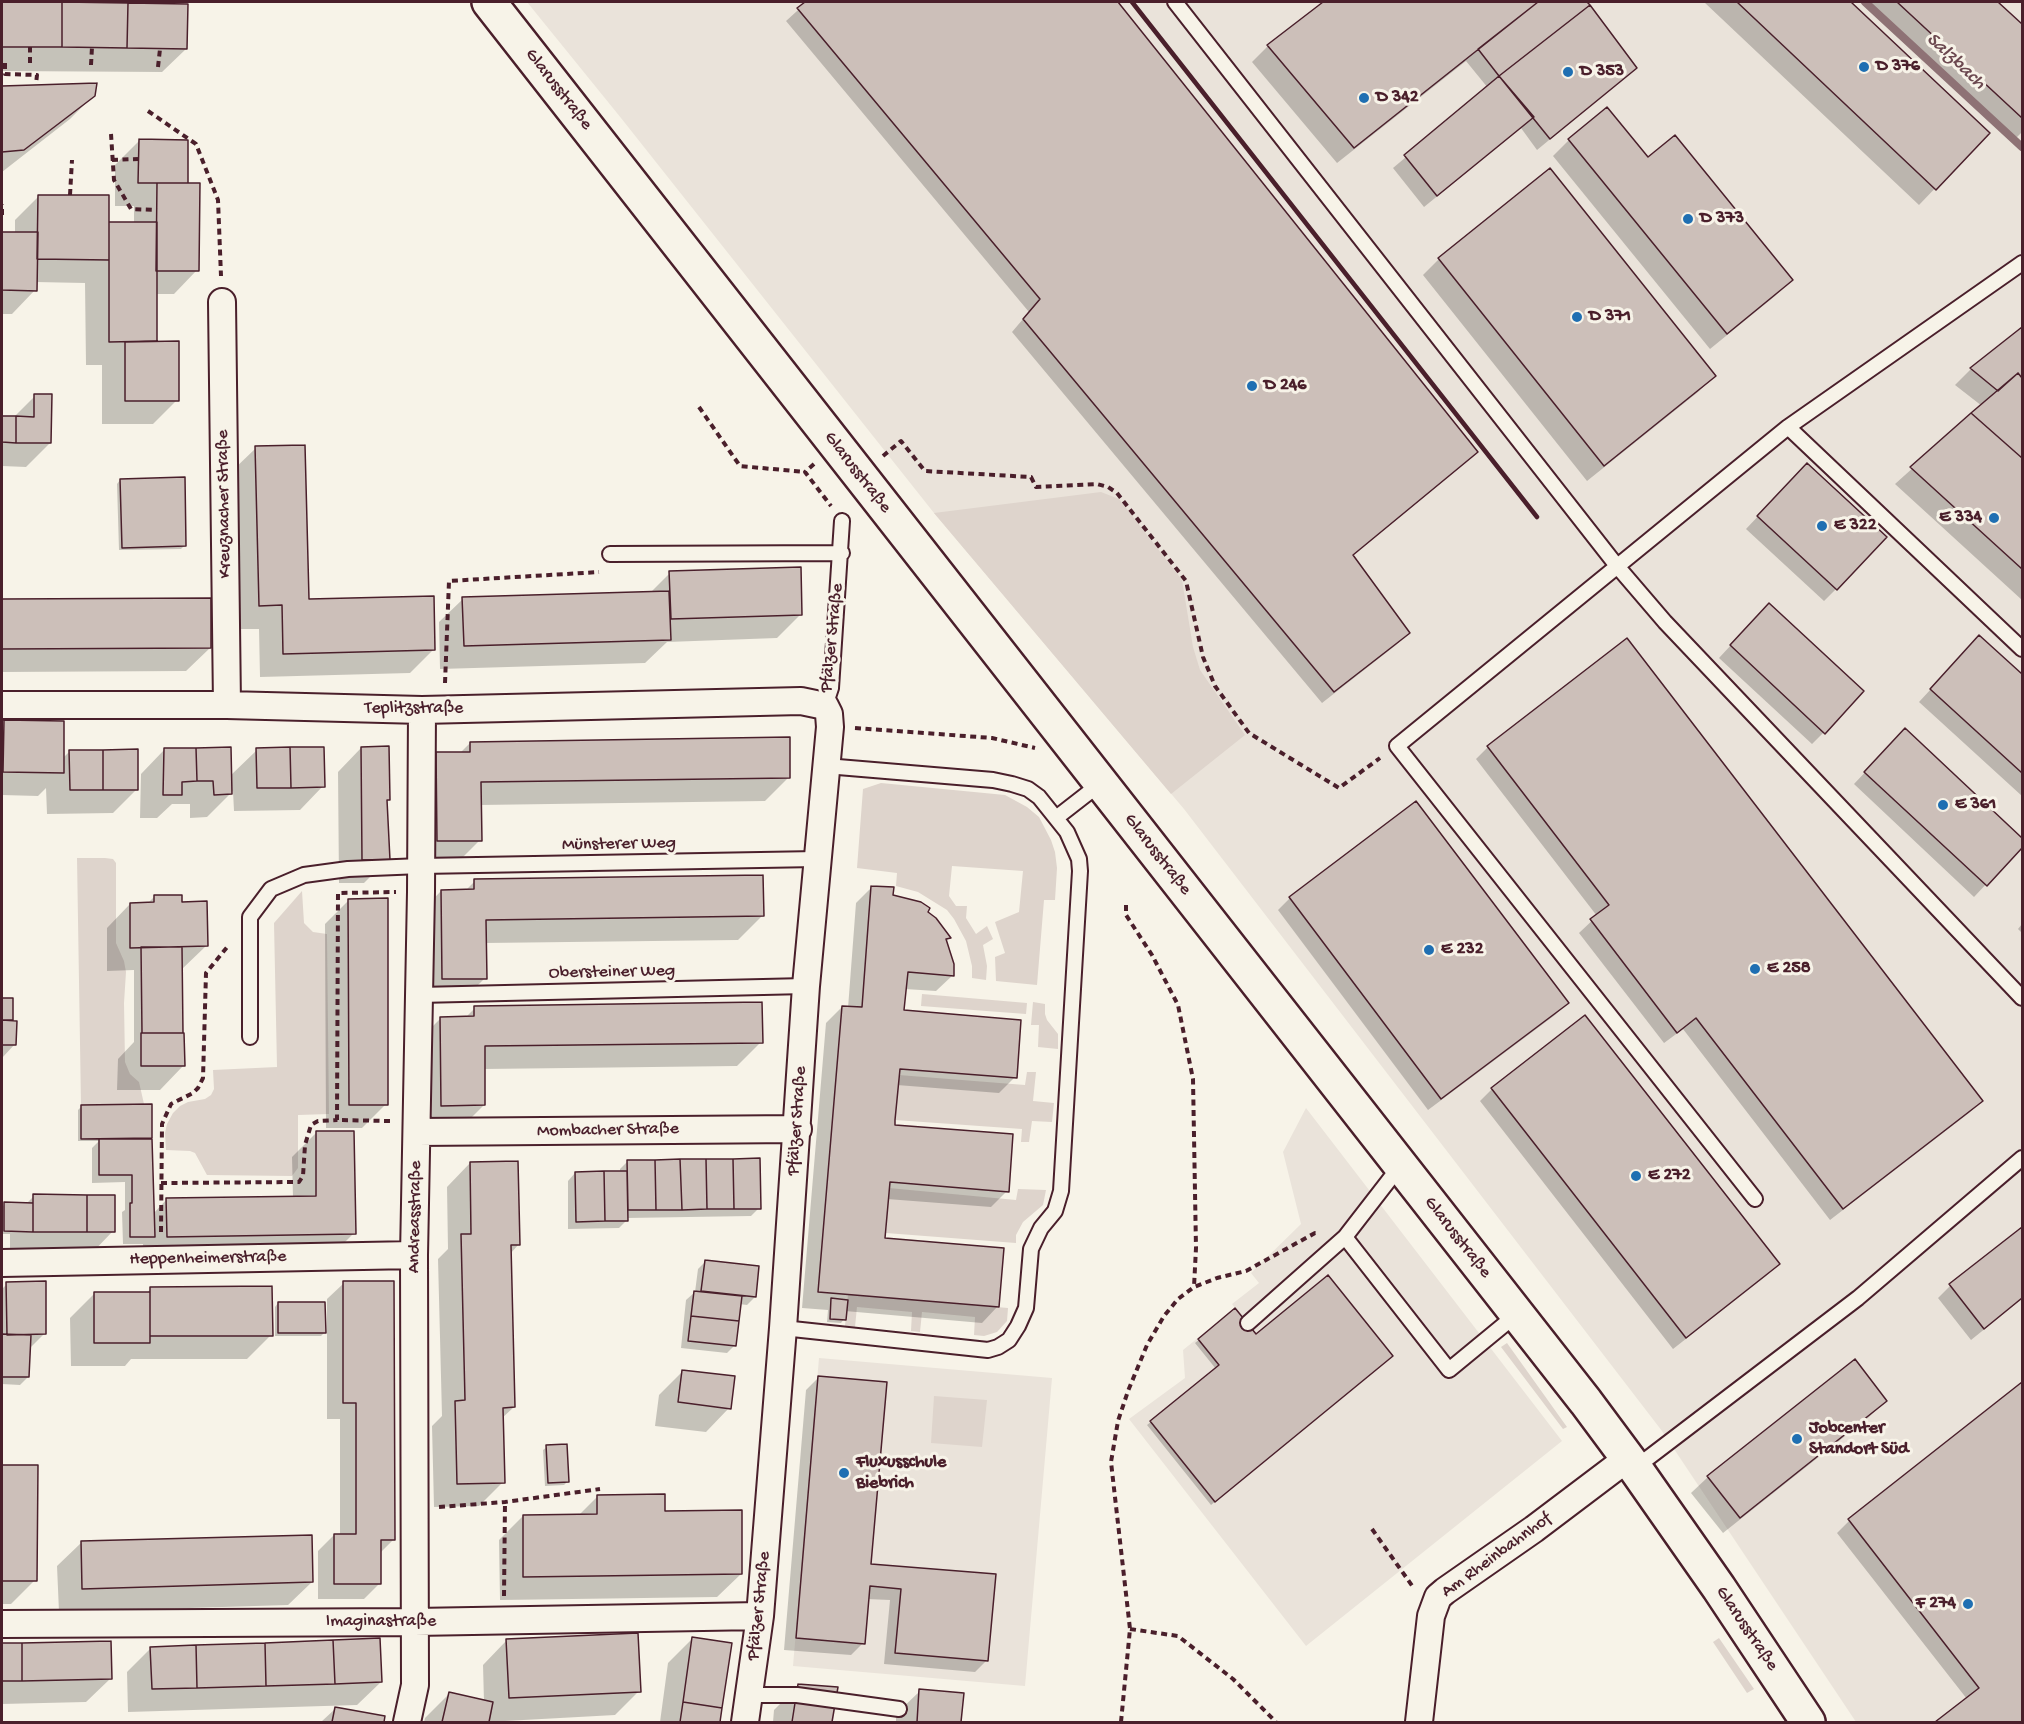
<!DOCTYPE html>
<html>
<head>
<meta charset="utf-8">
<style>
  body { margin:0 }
  #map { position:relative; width:2024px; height:1724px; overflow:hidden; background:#f7f3e8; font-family:"Gochi Hand",sans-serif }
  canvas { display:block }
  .frame { position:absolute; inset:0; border:3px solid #4a1f2b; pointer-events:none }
</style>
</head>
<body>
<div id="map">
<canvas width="2024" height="1724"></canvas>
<div class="frame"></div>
</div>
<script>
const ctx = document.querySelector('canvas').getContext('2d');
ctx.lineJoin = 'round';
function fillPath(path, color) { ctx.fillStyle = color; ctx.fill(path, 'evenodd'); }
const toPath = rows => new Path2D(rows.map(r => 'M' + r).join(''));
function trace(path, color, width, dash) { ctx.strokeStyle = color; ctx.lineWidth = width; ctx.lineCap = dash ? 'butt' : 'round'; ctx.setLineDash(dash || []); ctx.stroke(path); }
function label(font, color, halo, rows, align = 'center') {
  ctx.font = font + ' "Gochi Hand",sans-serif'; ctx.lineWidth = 6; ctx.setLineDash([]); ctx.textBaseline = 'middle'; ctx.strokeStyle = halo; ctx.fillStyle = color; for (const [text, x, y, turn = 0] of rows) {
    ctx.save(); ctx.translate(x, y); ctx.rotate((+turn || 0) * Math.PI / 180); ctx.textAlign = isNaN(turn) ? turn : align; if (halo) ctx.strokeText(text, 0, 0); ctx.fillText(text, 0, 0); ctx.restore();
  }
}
fillPath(toPath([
  [527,2,2022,2,2022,1722,1856,1722,1662,1431,1184,809,934,513,621,118],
  [1306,1108,1562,1441,1306,1646,1129,1419,1185,1378,1183,1350,1235,1308,1232,1304,1259,1283,1251,1273,1301,1224,1283,1152],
  [819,1358,1052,1378,1025,1686,793,1666]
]), '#eae3da');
fillPath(toPath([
  [1101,492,1119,499,1182,580,1193,647,1200,670,1245,735,1171,794,934,513],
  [881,783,1005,795,1027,807,1039,817,1051,840,1055,852,1057,868,1055,900,1044,900,1037,985,996,981,995,957,1005,953,995,922,1019,912,1023,871,952,866,949,896,956,906,967,906,966,918,976,934,987,926,993,939,983,945,987,966,986,980,972,978,972,966,966,941,954,919,947,910,918,892,896,886,897,873,857,868,863,789],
  [77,858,105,858,113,859,116,863,116,943,124,961,126,972,124,1003,125,1062,130,1074,139,1082,144,1104,81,1105],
  [302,891,304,923,313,932,327,934,329,1114,298,1115,298,1168,292,1176,207,1175,195,1153,190,1151,166,1150,165,1133,167,1124,173,1113,180,1106,188,1102,205,1099,211,1095,214,1089,213,1070,277,1067,274,923],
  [922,994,1027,1003,1026,1014,921,1006],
  [1033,1002,1045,1004,1045,1014,1047,1020,1058,1034,1058,1049,1038,1047,1039,1025,1031,1025],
  [1027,1072,1036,1072,1033,1101,1054,1103,1052,1122,1032,1121,1029,1142,1021,1142,1022,1129,895,1120,899,1075,1025,1085],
  [889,1188,1016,1200,1018,1189,1046,1190,1043,1205,1023,1222,1016,1235,1016,1243,886,1233],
  [848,1294,1008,1308,1007,1321,997,1332,984,1336,974,1335,975,1317,922,1312,920,1332,911,1331,912,1312,857,1307,855,1327,845,1326],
  [1507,1343,1567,1427,1563,1429,1501,1347],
  [934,1396,987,1400,982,1447,931,1443],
  [1719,1638,1754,1689,1747,1693,1713,1642]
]), '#ded4cc');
fillPath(toPath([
  [807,2,1116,2,1476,452,1464,464,1352,556,1408,633,1396,645,1322,703,1012,332,1029,312,786,21],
  [1325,2,1585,2,1635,67,1623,79,1537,150,1521,128,1424,207,1393,168,1488,88,1466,61,1337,163,1252,62,1268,46],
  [1704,2,1849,2,1988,133,1919,205],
  [1863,2,1996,2,2022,26,2022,132,2013,141],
  [2,3,187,6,186,49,162,72,2,71],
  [95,84,94,95,70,119,2,172,2,87],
  [1569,140,1648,159,1791,280,1775,296,1710,349,1553,156],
  [139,141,187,185,197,270,174,294,155,294,155,343,177,400,153,424,102,424,102,365,86,365,85,283,35,282,35,290,12,314,2,314,2,233,15,234,15,220,39,196,108,224,134,224,134,206,115,206,115,165],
  [1439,259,1714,376,1698,392,1587,481,1423,275],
  [2022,329,2022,600,1895,484,1982,406,1955,385,1971,369],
  [35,396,50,443,26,467,2,466,2,418,13,418],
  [256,448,308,600,433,650,410,673,260,677,259,629,236,629,232,471],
  [1795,477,1836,589,1824,601,1746,529],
  [120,480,185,545,181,549,119,550,117,484],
  [670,573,801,614,777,638,667,642,645,663,440,669,439,622,463,599,650,593],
  [2,600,210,600,210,648,186,671,2,672],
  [1757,617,1824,732,1812,744,1719,658],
  [1979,637,2022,676,2022,796,1919,702],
  [2,722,63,723,62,759,70,751,137,789,113,813,47,814,46,788,38,796,2,795],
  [1905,730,2022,840,2022,846,1974,897,1854,784],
  [470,743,789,777,765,801,480,805,480,840,456,864,414,865,413,777,436,753,460,753],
  [1488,747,1981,1101,1969,1113,1830,1220,1683,1029,1664,1043,1579,933,1597,916,1476,759],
  [361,748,388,800,386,802,388,859,364,883,339,883,338,772],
  [164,750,230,776,257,750,323,786,300,810,234,811,233,791,207,817,190,818,190,804,172,804,157,818,140,818,141,774],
  [475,881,762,916,738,940,485,943,485,978,461,1002,418,1002,418,915,441,891,465,891],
  [872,887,926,913,949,938,946,942,953,975,936,991,905,989,903,1012,1015,1077,999,1093,897,1085,893,1126,1007,1191,991,1207,887,1199,884,1239,998,1306,982,1323,845,1311,844,1319,841,1323,827,1322,828,1310,802,1308,826,1023,842,1007,848,1008,856,903],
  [155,896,206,946,181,970,183,1066,160,1090,117,1090,118,1059,134,1042,134,970,107,971,107,928,130,904,147,904],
  [1290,898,1567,1003,1555,1015,1428,1110,1278,910],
  [349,900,386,1104,362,1128,326,1128,325,924],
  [2022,924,2022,933,2018,929],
  [2,999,12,1000,11,1022,15,1044,2,1058],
  [475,1008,761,1042,737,1066,484,1069,484,1105,460,1129,418,1129,417,1042,441,1018,465,1018],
  [1492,1089,1778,1264,1766,1276,1673,1349,1480,1101],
  [82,1106,151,1137,147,1141,153,1214,167,1199,293,1198,292,1157,316,1133,354,1233,330,1257,144,1260,143,1244,123,1244,122,1212,125,1210,125,1182,92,1183,92,1148,99,1141,78,1141,78,1110],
  [628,1161,759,1208,751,1216,627,1218,627,1220,619,1228,568,1229,568,1181,575,1173,620,1172,620,1169],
  [470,1163,519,1244,510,1254,514,1407,501,1419,503,1482,479,1506,434,1507,432,1426,442,1416,438,1259,448,1249,447,1187],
  [34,1196,113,1231,90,1255,10,1255,10,1234,2,1234,2,1207,5,1204,26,1204],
  [2022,1229,2022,1299,1971,1340,1938,1298,1950,1286],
  [706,1261,755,1297,747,1305,739,1304,735,1345,727,1353,681,1348,686,1300,695,1292,698,1269],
  [344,1283,393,1540,380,1553,380,1583,364,1599,318,1599,318,1551,334,1535,340,1535,340,1419,327,1419,327,1299],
  [7,1284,45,1333,29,1349,28,1377,20,1385,2,1384,2,1289],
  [151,1288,271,1335,247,1359,131,1359,125,1366,71,1366,70,1318,94,1294,146,1294],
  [278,1303,324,1333,321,1336,275,1336,275,1307],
  [1235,1310,1256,1336,1387,1360,1211,1505,1147,1425,1216,1369,1195,1343],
  [1854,1362,1885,1401,1869,1417,1723,1533,1691,1493,1708,1477],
  [683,1371,729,1408,706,1432,655,1426,659,1395],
  [818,1378,870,1565,994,1575,987,1660,975,1672,884,1664,890,1600,867,1599,863,1643,851,1655,784,1650,806,1390],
  [2022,1384,2022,1722,1938,1722,1967,1699,1837,1533,1849,1521],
  [547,1447,567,1482,564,1485,545,1486,543,1450],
  [2,1466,37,1466,35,1580,11,1604,2,1604],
  [597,1497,741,1574,717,1597,500,1600,499,1540,523,1516,578,1516],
  [81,1543,312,1582,288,1605,59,1612,57,1566],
  [692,1639,730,1644,719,1722,660,1722,668,1663],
  [506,1641,639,1691,615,1715,487,1722,424,1722,425,1718,449,1694,484,1702,483,1665],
  [110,1642,110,1679,86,1702,2,1704,2,1644],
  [151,1648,381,1682,357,1705,128,1712,127,1672],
  [798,1686,836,1689,831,1722,773,1722,774,1710],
  [920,1691,962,1694,960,1722,896,1722,896,1714],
  [335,1709,383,1717,382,1722,321,1722]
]), '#0003');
trace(toPath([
  [1865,2,2022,147]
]), '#8e7275', 8);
const building = toPath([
  [2,2,62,2,62,47,2,47,2,2],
  [62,2,128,3,127,48,62,47,62,2],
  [805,2,1118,2,1478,452,1353,555,1410,633,1334,692,1023,319,1040,299,797,8,805,2],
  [1323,2,1538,2,1354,148,1267,45,1323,2],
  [1538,2,1587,2,1590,5,1499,76,1478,49,1538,2],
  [1737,2,1851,2,1990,133,1936,190,1737,2],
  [1897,2,1998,2,2022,24,2022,118,1897,2],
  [128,3,188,4,187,49,127,48,128,3],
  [1590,5,1637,68,1550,139,1499,76,1590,5],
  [1499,76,1534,117,1437,196,1404,155,1499,76],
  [97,83,95,96,24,150,2,152,2,86,97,83],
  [1607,107,1648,157,1675,135,1793,280,1727,334,1568,139,1607,107],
  [139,139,188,140,188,183,138,183,139,139],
  [1550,168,1716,376,1604,466,1438,258,1550,168],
  [157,183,200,183,199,271,156,271,157,183],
  [38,195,109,195,109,260,37,259,38,195],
  [109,222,157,222,157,341,109,342,109,222],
  [2,232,38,232,37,291,2,290,2,232],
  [2022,327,2022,378,2018,373,1998,391,1970,368,2022,327],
  [179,341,179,401,125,401,125,342,179,341],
  [2018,373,2022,378,2022,458,1971,413,2018,373],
  [34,394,52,394,51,443,16,443,16,416,34,417,34,394],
  [1971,413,2022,458,2022,569,1910,467,1971,413],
  [2,416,16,416,16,443,2,442,2,416],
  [305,445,309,599,434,596,435,650,283,654,282,605,259,606,255,446,305,445],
  [1807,463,1887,537,1837,590,1757,516,1807,463],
  [185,477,186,546,122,548,120,479,185,477],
  [801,567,802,615,671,619,669,571,801,567],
  [669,591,671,640,464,646,462,597,669,591],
  [211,598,211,648,2,649,2,599,211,598],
  [1769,603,1864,691,1825,734,1730,645,1769,603],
  [1979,635,2022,674,2022,773,1930,689,1979,635],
  [1627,638,1983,1101,1843,1209,1696,1018,1677,1033,1590,919,1609,905,1487,746,1627,638],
  [2,720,4,720,3,772,2,772,2,720],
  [4,720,64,721,64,773,3,772,4,720],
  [1905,728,2022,838,2022,848,1987,886,1864,772,1905,728],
  [790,737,790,778,481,782,482,841,437,841,436,752,470,752,470,742,790,737],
  [389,746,390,800,387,800,390,860,362,860,361,747,389,746],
  [231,747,232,794,214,795,213,781,197,781,196,748,231,747],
  [290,747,291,788,257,788,256,748,290,747],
  [290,747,324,747,325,787,291,788,290,747],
  [164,748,196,748,197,781,182,782,182,795,163,795,164,748],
  [138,749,138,790,103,790,103,750,138,749],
  [69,750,103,750,103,790,70,790,69,750],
  [1416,801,1569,1003,1441,1099,1289,897,1416,801],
  [763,875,764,916,486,920,487,979,442,979,441,890,474,889,474,879,763,875],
  [871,886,894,887,893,895,921,902,930,908,928,912,936,918,951,938,946,939,954,964,954,976,908,972,904,1010,1021,1020,1017,1078,900,1069,895,1120,895,1125,1013,1134,1009,1192,890,1182,885,1238,1004,1248,999,1307,818,1292,842,1006,862,1007,871,886],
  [154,895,182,895,182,902,207,901,208,946,130,948,130,903,154,902,154,895],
  [388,898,388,1105,349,1105,348,899,388,898],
  [141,947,182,947,183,1033,142,1033,141,947],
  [2,998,13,998,13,1020,2,1020,2,998],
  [762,1002,763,1043,485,1046,485,1105,441,1106,440,1017,474,1016,474,1006,762,1002],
  [1585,1015,1780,1264,1686,1338,1491,1088,1585,1015],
  [2,1020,17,1021,16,1045,2,1045,2,1020],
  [141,1033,184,1033,185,1066,141,1066,141,1033],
  [152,1104,152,1138,81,1139,81,1105,152,1104],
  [316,1131,354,1131,356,1234,167,1237,166,1198,316,1196,316,1131],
  [99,1139,152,1139,155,1237,130,1237,130,1203,132,1203,132,1175,99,1175,99,1139],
  [760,1158,761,1209,734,1209,733,1159,760,1158],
  [680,1159,682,1210,656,1210,655,1160,680,1159],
  [680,1159,706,1159,707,1209,682,1210,680,1159],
  [706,1159,733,1159,734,1209,707,1209,706,1159],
  [627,1160,655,1160,656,1210,628,1210,627,1160],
  [518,1161,520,1245,511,1245,515,1407,503,1408,505,1483,457,1484,455,1401,465,1400,461,1234,471,1234,470,1162,518,1161],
  [604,1171,605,1221,576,1222,575,1172,604,1171],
  [604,1171,627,1171,628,1221,605,1221,604,1171],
  [33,1194,87,1195,87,1232,33,1232,33,1194],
  [87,1195,115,1195,115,1232,87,1232,87,1195],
  [4,1202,33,1203,33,1232,4,1231,4,1202],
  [2022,1227,2022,1298,1984,1329,1949,1284,2022,1227],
  [705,1260,759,1266,756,1297,701,1291,705,1260],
  [1328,1275,1393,1356,1215,1502,1150,1421,1219,1365,1198,1339,1235,1308,1256,1334,1328,1275],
  [46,1281,46,1334,7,1335,6,1282,46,1281],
  [343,1281,394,1281,395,1540,381,1540,381,1584,334,1584,334,1534,356,1534,356,1403,343,1403,343,1281],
  [272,1286,273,1336,150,1336,150,1287,272,1286],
  [694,1291,742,1296,739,1321,691,1316,694,1291],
  [94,1292,150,1292,150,1343,94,1343,94,1292],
  [831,1298,848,1300,846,1320,830,1319,831,1298],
  [278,1302,325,1302,326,1333,278,1333,278,1302],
  [691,1316,739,1321,736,1346,688,1341,691,1316],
  [2,1334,31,1335,29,1377,2,1377,2,1334],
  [1855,1359,1887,1401,1740,1518,1707,1476,1855,1359],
  [682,1370,735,1376,731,1409,678,1402,682,1370],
  [818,1376,887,1382,871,1564,996,1574,988,1661,895,1653,901,1589,870,1586,865,1644,796,1638,818,1376],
  [2022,1382,2022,1722,1935,1722,1979,1688,1848,1519,2022,1382],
  [567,1444,569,1482,548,1483,546,1445,567,1444],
  [2,1465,38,1465,37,1581,2,1581,2,1465],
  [665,1494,665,1511,742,1510,742,1574,523,1577,523,1515,597,1514,597,1495,665,1494],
  [312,1535,313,1582,82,1589,81,1541,312,1535],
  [638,1633,641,1692,509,1698,506,1639,638,1633],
  [692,1637,732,1643,722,1708,683,1702,692,1637],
  [380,1638,382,1682,335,1684,333,1640,380,1638],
  [333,1640,335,1684,266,1686,265,1643,333,1640],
  [111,1641,112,1679,22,1681,22,1643,111,1641],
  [2,1643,22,1643,22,1681,2,1681,2,1643],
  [265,1643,266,1686,197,1688,196,1645,265,1643],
  [196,1645,197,1688,152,1689,150,1647,196,1645],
  [798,1684,838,1687,832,1722,792,1722,798,1684],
  [919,1689,964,1693,961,1722,917,1722,919,1689],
  [449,1692,493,1702,489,1722,442,1722,449,1692],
  [683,1702,722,1708,720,1722,680,1722,683,1702],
  [335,1707,385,1716,384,1722,332,1722,335,1707]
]);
fillPath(building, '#ccbfb9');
trace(building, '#4a1f2b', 1.5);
const lane = toPath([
  [1175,2,1617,566,1665,622,2022,998],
  [1788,427,2022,649],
  [610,554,842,553],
  [825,706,831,688,842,521],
  [1056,818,1101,783],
  [419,995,806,986],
  [250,1037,250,917,271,889,304,875,348,869,421,866,817,859],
  [1400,1166,1345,1237,1449,1370,1517,1314],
  [1755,1199,1397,746,1788,427,2022,263],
  [1248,1323,1345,1237],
  [783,1328,988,1350,998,1347,1009,1340,1018,1326,1026,1308,1031,1249,1041,1228,1055,1211,1061,1191,1080,871,1079,859,1067,832,1039,797,1028,789,1012,784,993,780,826,766],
  [1635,1468,1858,1298,2022,1158],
  [749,1695,797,1695,899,1709]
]);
const street = toPath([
  [222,302,227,705],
  [2,705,227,705,422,710,801,701,825,706,829,714,830,727,806,986,783,1328,760,1616,745,1722],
  [417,1132,798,1129],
  [2,1263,414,1255],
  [2,1624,415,1622,760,1616],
  [407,1722,415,1685,414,1255,421,892,422,710],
  [1419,1722,1431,1616,1438,1597,1445,1591,1534,1529,1628,1458]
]);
const secondary = toPath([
  [489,2,1586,1402,1635,1468,1719,1588,1808,1722]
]);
trace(lane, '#4a1f2b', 18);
trace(street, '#4a1f2b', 30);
trace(secondary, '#4a1f2b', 38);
trace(toPath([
  [5,63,5,74,37,75,36,84],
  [30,63,30,47],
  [91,65,92,47],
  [158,67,160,49],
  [148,111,196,144,218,200,221,276],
  [111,134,114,180,131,209,157,210],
  [112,160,138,159],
  [70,195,72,160],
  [2,215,2,204],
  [699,407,740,466,805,472],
  [883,456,901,441,925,471,1031,477,1036,487,1097,484,1108,487,1117,493,1186,581,1203,657,1215,686,1249,733,1339,788,1380,758],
  [814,464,805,472,831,506],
  [445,683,449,581,599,572],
  [855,728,992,738,1035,748],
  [1126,905,1126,915,1152,955,1178,1005,1193,1079,1196,1248,1194,1287],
  [390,1121,337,1120,338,893,396,892],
  [161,1183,299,1182,303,1176,305,1145,311,1125,318,1121,337,1120],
  [161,1232,162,1124,171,1104,193,1093,198,1088,203,1078,206,973,228,946],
  [439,1507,505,1502,600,1489],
  [1372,1529,1413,1587],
  [504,1596,505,1502],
  [1130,1629,1178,1636,1233,1679,1276,1722],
  [1121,1722,1130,1629,1111,1462,1118,1421,1128,1391,1147,1345,1164,1316,1178,1299,1194,1287,1217,1278,1246,1271,1315,1233,1318,1233]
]), '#4a1f2b', 4, [6, 4.5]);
trace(lane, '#f7f3e8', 14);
trace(street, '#f7f3e8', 26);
trace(secondary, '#f7f3e8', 33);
trace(toPath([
  [1132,2,1537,517]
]), '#4a1f2b', 4.5);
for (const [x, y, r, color] of [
  [1864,67,6,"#1f6fb2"],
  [1568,72,6,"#1f6fb2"],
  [1364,98,6,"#1f6fb2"],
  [1688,219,6,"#1f6fb2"],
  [1577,317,6,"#1f6fb2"],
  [1252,386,6,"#1f6fb2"],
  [1994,518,6,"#1f6fb2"],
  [1822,526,6,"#1f6fb2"],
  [1943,805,6,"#1f6fb2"],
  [1429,950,6,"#1f6fb2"],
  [1755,969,6,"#1f6fb2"],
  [1636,1176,6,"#1f6fb2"],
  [1797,1439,6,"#1f6fb2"],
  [844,1473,6,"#1f6fb2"],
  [1968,1604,6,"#1f6fb2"]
]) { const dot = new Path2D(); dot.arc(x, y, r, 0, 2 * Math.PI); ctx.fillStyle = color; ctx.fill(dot); trace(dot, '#f7f3e8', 2); }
label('bold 18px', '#4a1f2b', '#f7f3e8', [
  ["D 376",1876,67],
  ["D 353",1580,72],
  ["D 342",1376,98],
  ["D 373",1700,219],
  ["D 371",1589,317],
  ["D 246",1264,386],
  ["E 334",1982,518,"right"],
  ["E 322",1834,526],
  ["E 361",1955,805],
  ["E 232",1441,950],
  ["E 258",1767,969],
  ["E 272",1648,1176],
  ["Jobcenter",1809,1429],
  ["Standort Süd",1809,1450],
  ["Fluxusschule",856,1463],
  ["Biebrich",856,1484],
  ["F 274",1956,1604,"right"]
], 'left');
label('18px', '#4a1f2b', '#f7f3e8', [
  ["Glarusstraße",558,90,52],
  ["Glarusstraße",857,473,52],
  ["Kreuznacher Straße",225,504,-91],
  ["Pfälzer Straße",833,638,-84],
  ["Teplitzstraße",414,709],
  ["Münsterer Weg",619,845,-1],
  ["Glarusstraße",1157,855,52],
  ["Obersteiner Weg",612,973,-1],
  ["Pfälzer Straße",798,1121,-86],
  ["Mombacher Straße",608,1131,-1],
  ["Andreasstraße",416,1217,-89],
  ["Glarusstraße",1457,1238,52],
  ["Heppenheimerstraße",208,1259,-1],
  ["Am Rheinbahnhof",1497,1556,-36],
  ["Pfälzer Straße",760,1606,-84],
  ["Imaginastraße",381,1622],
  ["Glarusstraße",1746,1629,56]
]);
label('italic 20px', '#6c4950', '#f7f3e8', [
  ["Salzbach",1955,62,43]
]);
</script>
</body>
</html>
